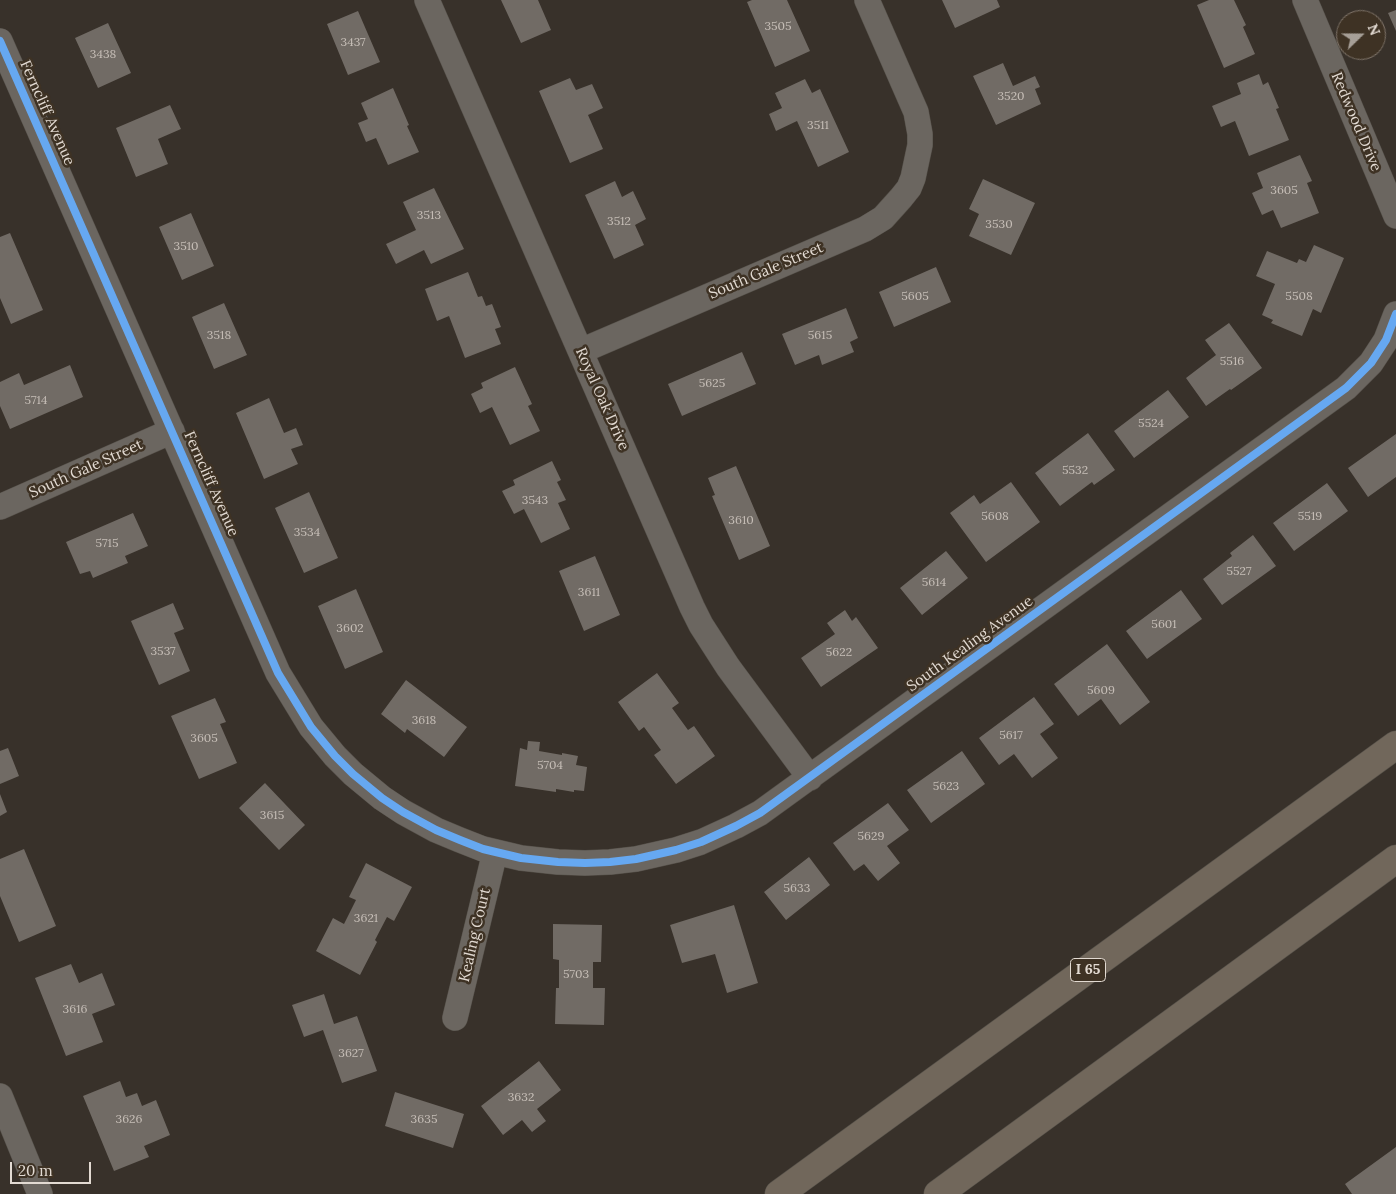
<!DOCTYPE html>
<html>
<head>
<meta charset="utf-8">
<style>
  body { margin:0 }
  #map { position:relative; width:1396px; height:1194px; overflow:hidden; background:#38312a; font-family:Lora,serif }
  canvas { display:block }
  .north { position:absolute; left:1336px; top:10px; width:50px; height:50px; box-sizing:border-box; background:#3e3224; border:1px solid #80756a; border-radius:50%; rotate:68deg; font-size:14px; font-weight:700; line-height:20px; text-align:center; color:#e2dad2 }
  .north::after { content:''; display:block; margin:auto; width:18px; height:22px; background:#a69f97; clip-path:polygon(50% 0,100% 100%,50% 72%,0 100%) }
  .scale { position:absolute; left:10px; top:1162px; width:81px; height:22px; box-sizing:border-box; border:2px solid #e2dad2; border-top:0; padding-left:6px; font-size:15px; line-height:18px; white-space:nowrap; color:#e2dad2; -webkit-text-stroke:4px #3e3224; paint-order:stroke }
</style>
</head>
<body>
<div id="map">
<canvas width="1396" height="1194"></canvas>
<div class="north">N</div>
<div class="scale">20 m</div>
</div>
<script>
const ctx = document.querySelector('canvas').getContext('2d');
ctx.lineJoin = 'round';
function fillPath(path, color) { ctx.fillStyle = color; ctx.fill(path, 'evenodd'); }
const toPath = rows => new Path2D(rows.map(r => 'M' + r).join(''));
function trace(path, color, width, dash) { ctx.strokeStyle = color; ctx.lineWidth = width; ctx.lineCap = dash ? 'butt' : 'round'; ctx.setLineDash(dash || []); ctx.stroke(path); }
function label(font, color, halo, rows, align = 'center') {
  ctx.font = font + ' Lora,serif'; ctx.lineWidth = 5; ctx.setLineDash([]); ctx.textBaseline = 'middle'; ctx.strokeStyle = halo; ctx.fillStyle = color; for (const [text, x, y, turn = 0] of rows) {
    ctx.save(); ctx.translate(x, y); ctx.rotate((+turn || 0) * Math.PI / 180); ctx.textAlign = isNaN(turn) ? turn : align; if (halo) ctx.strokeText(text, 0, 0); ctx.fillText(text, 0, 0); ctx.restore();
  }
}
fillPath(toPath([
  [501,0,538,0,551,30,521,43],
  [752,0,787,0,810,51,775,67,747,2],
  [942,0,997,0,1000,7,955,28],
  [1209,0,1234,0,1246,25,1243,27,1255,54,1224,68,1197,5],
  [1396,10,1396,31,1388,13],
  [358,11,380,62,348,75,327,24],
  [108,23,131,73,98,88,75,38],
  [1003,63,1013,86,1035,76,1040,87,1035,89,1041,104,996,125,973,76],
  [1259,74,1263,85,1268,82,1279,108,1276,109,1289,140,1249,156,1235,121,1221,127,1212,106,1241,94,1237,83],
  [570,78,576,90,592,84,603,108,588,115,603,149,570,163,539,91],
  [805,79,812,93,820,89,849,152,818,167,797,121,776,131,769,114,782,108,775,93],
  [393,88,409,125,407,126,419,152,388,165,376,138,366,142,358,123,368,119,361,103],
  [170,105,181,129,158,139,168,164,136,177,116,128],
  [1300,155,1312,181,1307,183,1319,213,1281,228,1273,210,1262,215,1252,193,1263,188,1257,173],
  [983,179,1035,203,1011,255,969,236,979,214,969,209],
  [615,181,622,197,633,191,646,219,635,225,644,245,614,259,585,195],
  [434,188,464,249,431,264,424,250,396,264,386,244,416,230,403,202],
  [191,213,214,266,182,280,159,227],
  [10,233,43,310,11,324,0,298,0,237],
  [1314,245,1344,258,1321,313,1313,309,1302,336,1271,323,1273,320,1262,315,1275,284,1256,276,1267,251,1297,263,1299,259,1306,262],
  [936,267,951,302,894,327,879,292],
  [468,272,478,297,482,296,486,306,492,304,501,327,495,329,501,344,465,358,449,316,437,321,425,289],
  [224,303,247,355,214,369,192,317],
  [846,308,858,338,850,342,854,352,822,365,819,355,795,365,782,334],
  [1229,323,1262,368,1231,390,1230,389,1206,406,1186,378,1216,355,1205,340],
  [742,352,756,384,682,416,668,384],
  [70,365,83,397,10,429,0,406,0,382,19,373,24,385],
  [515,367,532,404,528,406,540,431,510,445,492,407,480,413,471,394,483,388,481,383],
  [1168,390,1189,417,1134,458,1114,431],
  [269,398,284,433,296,428,303,445,291,449,298,464,264,479,236,413],
  [1088,433,1115,470,1094,485,1092,482,1060,506,1035,473],
  [1396,434,1396,477,1368,497,1348,468],
  [552,461,561,480,557,482,566,500,558,503,570,529,541,543,524,509,514,514,502,491,515,485,513,480],
  [736,466,770,546,739,560,712,496,715,495,708,478],
  [1011,482,1040,522,986,562,950,513,974,495,980,504],
  [1327,483,1348,511,1294,551,1273,523],
  [309,492,338,558,304,573,275,508],
  [133,513,148,546,125,556,128,563,93,578,90,571,80,574,66,542],
  [1253,535,1276,566,1222,605,1203,579,1232,556,1230,553],
  [946,551,968,578,922,615,900,588],
  [595,556,620,615,584,631,559,571],
  [356,589,383,652,345,669,318,606],
  [1181,590,1202,619,1147,659,1126,631],
  [173,603,184,629,174,633,190,671,159,685,131,621],
  [845,610,852,621,856,617,878,648,821,687,801,658,835,634,827,623],
  [1107,644,1150,702,1120,725,1101,699,1078,716,1054,684],
  [657,673,679,703,672,708,688,730,694,726,715,756,676,784,654,755,661,750,644,727,639,731,618,702],
  [406,680,467,727,444,757,407,729,405,733,381,714],
  [1034,697,1054,724,1040,734,1058,758,1032,778,1014,754,999,765,979,738],
  [215,698,226,722,220,724,237,763,199,779,171,716],
  [528,741,540,742,539,751,562,755,562,753,578,756,576,765,587,767,584,791,574,790,574,792,556,789,556,792,515,786,520,748,527,750],
  [8,748,19,776,0,784,0,751],
  [962,751,985,784,931,823,907,790],
  [265,783,305,825,279,850,239,808],
  [0,794,7,812,0,816],
  [888,803,909,830,887,846,900,863,878,881,864,864,854,871,833,843],
  [24,849,56,926,19,942,0,896,0,859],
  [809,857,830,885,786,920,764,892],
  [366,863,412,887,394,921,387,917,375,940,377,942,360,975,316,951,333,918,344,924,356,900,349,897],
  [734,905,758,983,727,993,715,954,682,963,670,925],
  [553,924,602,925,601,962,593,962,593,988,605,988,604,1025,555,1024,556,988,559,988,559,960,553,959],
  [71,964,79,983,102,973,115,1005,92,1014,103,1042,66,1056,35,978],
  [324,994,334,1024,357,1016,377,1071,342,1083,323,1030,304,1037,292,1005],
  [539,1061,561,1090,537,1109,546,1121,532,1132,522,1120,503,1135,481,1106],
  [120,1081,126,1097,137,1093,142,1106,156,1100,170,1135,144,1146,149,1157,114,1171,83,1096],
  [395,1092,464,1114,453,1148,385,1126],
  [1396,1147,1396,1194,1352,1194,1345,1184]
]), '#716b65');
const minor = toPath([
  [427,0,692,607,701,625,728,667,810,778],
  [1305,0,1396,216],
  [0,41,278,673,311,727,335,756,353,774,382,798,403,812,436,830,460,840,483,849,521,858,558,862,585,863,610,862,636,859,676,850,701,842,736,826,760,813,1346,388,1371,363,1386,340,1396,314],
  [581,351,865,229,883,218,901,198,909,188,913,178,920,145,920,134,916,112,867,0],
  [0,507,172,431],
  [455,1018,495,852],
  [0,1096,40,1194]
]);
const motorway = toPath([
  [779,1194,1396,745],
  [938,1194,1396,859]
]);
trace(minor, '#555049', 26);
trace(motorway, '#555049', 29);
trace(minor, '#6b6660', 25);
trace(motorway, '#71675b', 28);
trace(toPath([
  [0,41,278,673,311,727,335,756,353,774,382,798,403,812,436,830,460,840,483,849,521,858,558,862,585,863,610,862,636,859,676,850,701,842,736,826,760,813,1346,388,1371,363,1386,340,1396,314]
]), '#66a8f1', 8);
label('12px', '#c6beb7', null, [
  ["3505",778,27],
  ["3437",353,43],
  ["3438",103,55],
  ["3520",1011,97],
  ["3511",818,126],
  ["3605",1284,191],
  ["3513",429,216],
  ["3512",619,222],
  ["3530",999,225],
  ["3510",186,247],
  ["5605",915,297],
  ["5508",1299,297],
  ["3518",219,336],
  ["5615",820,336],
  ["5516",1232,362],
  ["5625",712,384],
  ["5714",36,401],
  ["5524",1151,424],
  ["5532",1075,471],
  ["3543",535,501],
  ["5608",995,517],
  ["5519",1310,517],
  ["3610",741,521],
  ["3534",307,533],
  ["5715",107,544],
  ["5527",1239,572],
  ["5614",934,583],
  ["3611",589,593],
  ["5601",1164,625],
  ["3602",350,629],
  ["3537",163,652],
  ["5622",839,653],
  ["5609",1101,691],
  ["3618",424,721],
  ["5617",1011,736],
  ["3605",204,739],
  ["5704",550,766],
  ["5623",946,787],
  ["3615",272,816],
  ["5629",871,837],
  ["5633",797,889],
  ["3621",366,919],
  ["5703",576,975],
  ["3616",75,1010],
  ["3627",351,1054],
  ["3632",521,1098],
  ["3626",129,1120],
  ["3635",424,1120]
]);
for (const [x, y, w] of [
  [1088,970,35]
]) { const box = new Path2D(); box.roundRect(x - w / 2, y - 11.5, w, 23, 4); ctx.fillStyle = '#3e3224'; ctx.fill(box); trace(box, '#e2dad2', 1); }
label('bold 14px', '#e2dad2', null, [
  ["I 65",1088,970]
]);
label('15px', '#e2dad2', '#3e3224', [
  ["Ferncliff Avenue",47,113,66],
  ["Redwood Drive",1356,122,67],
  ["South Gale Street",766,271,-23],
  ["Royal Oak Drive",602,399,66],
  ["South Gale Street",86,469,-24],
  ["Ferncliff Avenue",211,484,66],
  ["South Kealing Avenue",970,644,-36],
  ["Kealing Court",475,935,-77]
]);
</script>
</body>
</html>
